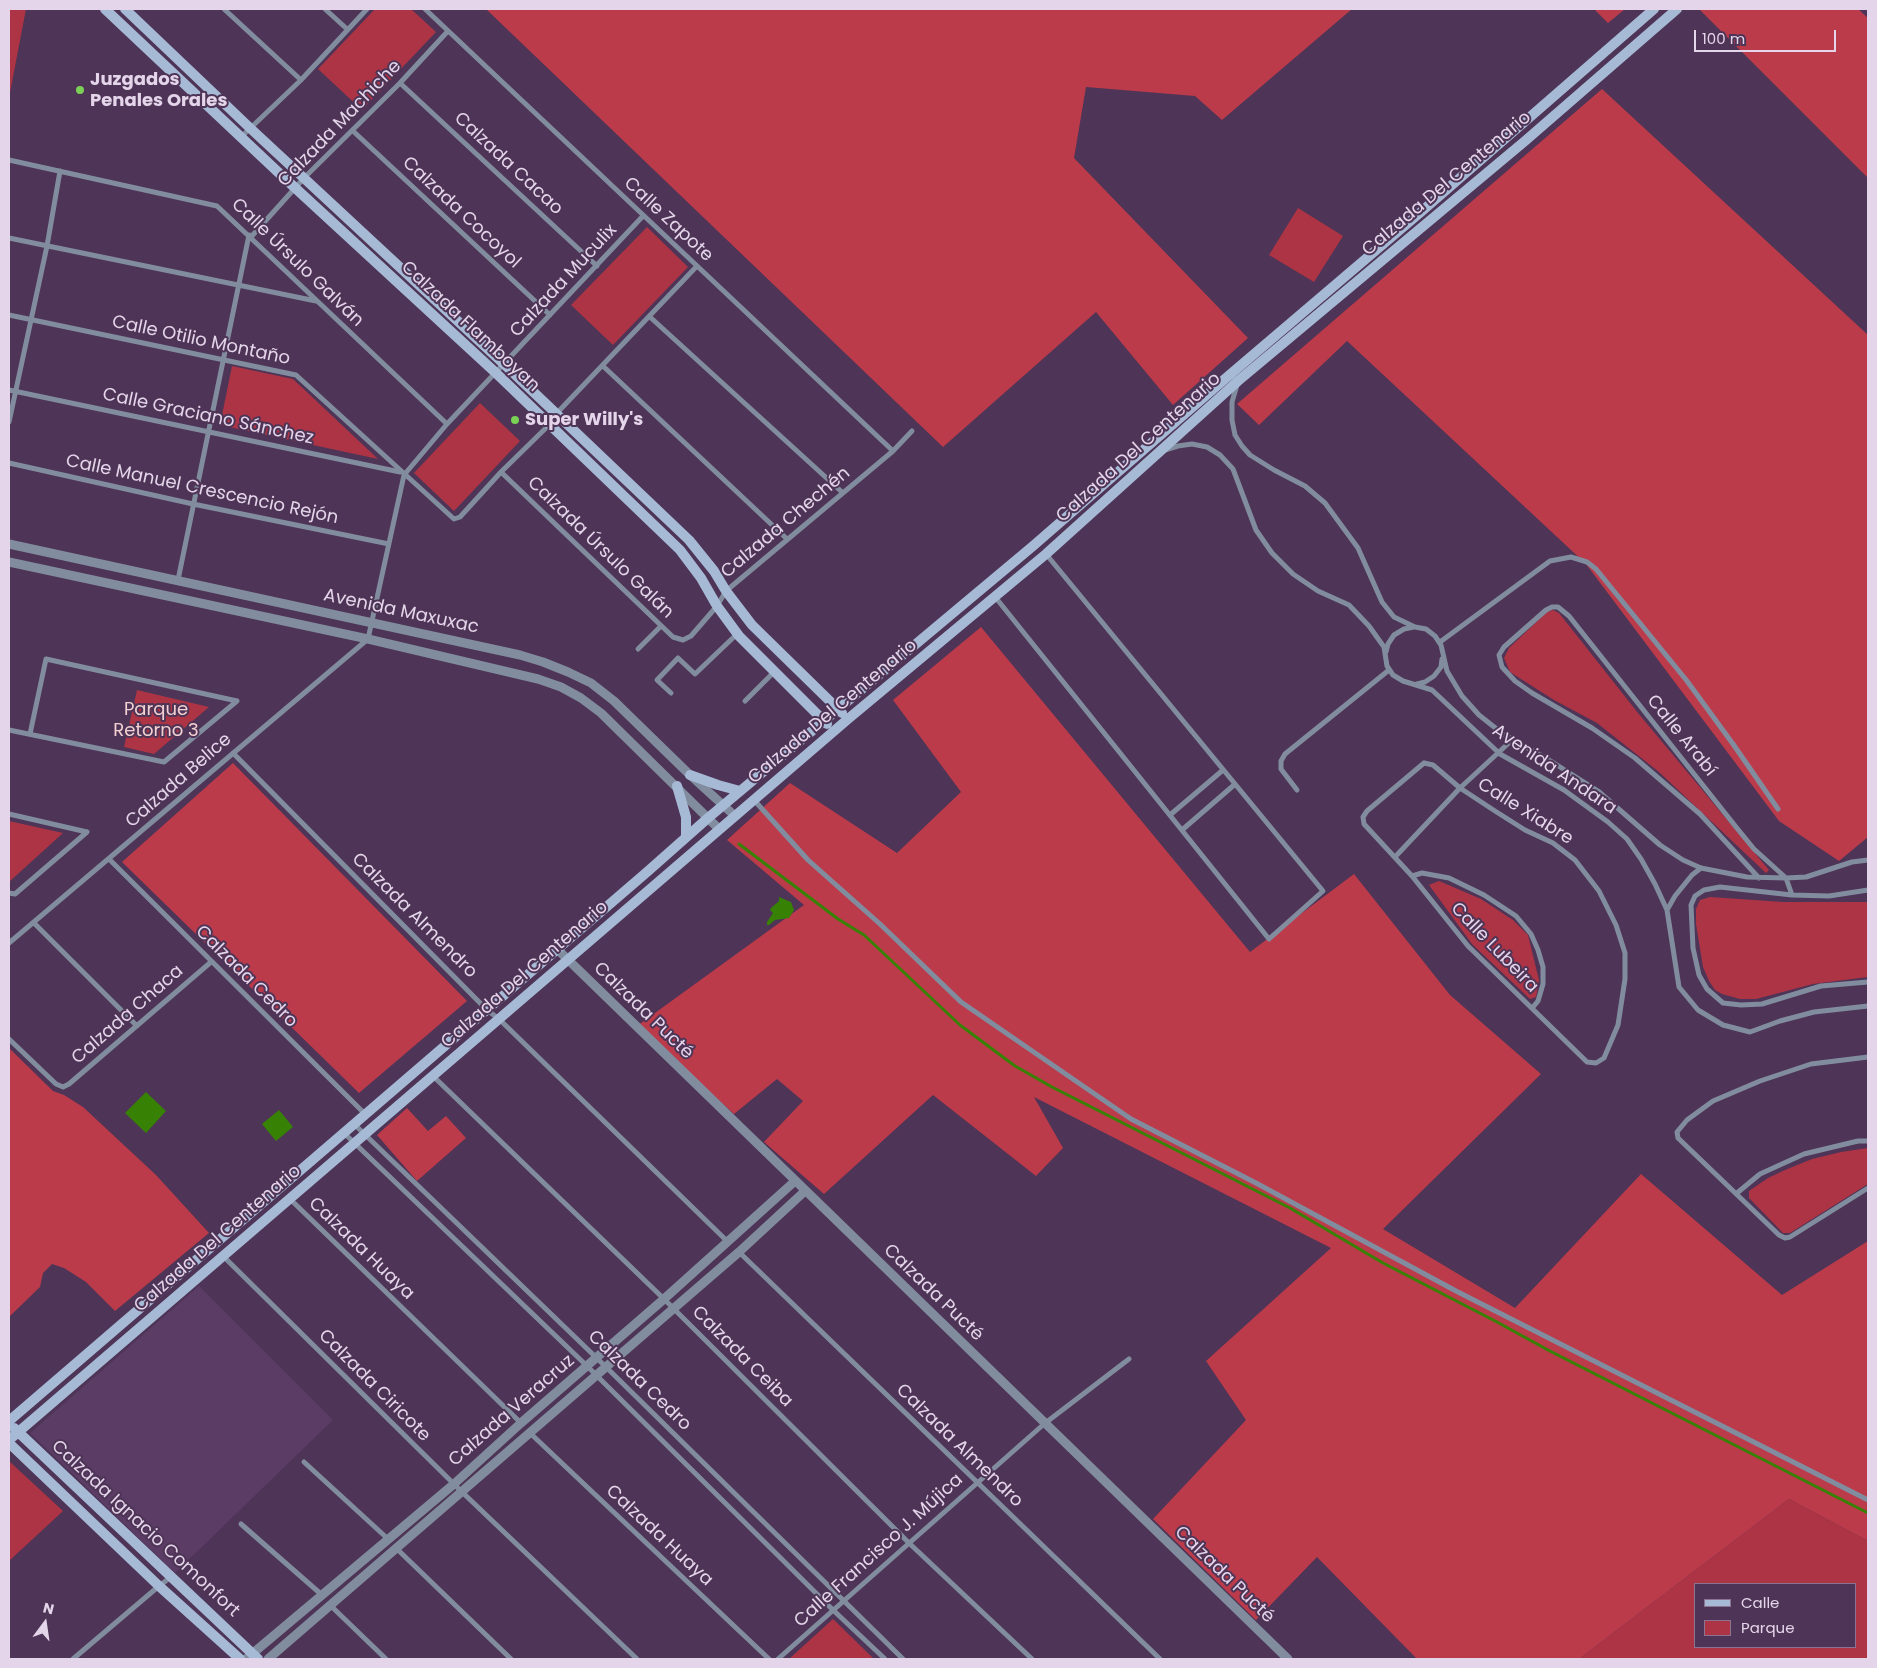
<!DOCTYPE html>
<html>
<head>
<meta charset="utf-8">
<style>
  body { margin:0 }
  #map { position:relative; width:1877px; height:1668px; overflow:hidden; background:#4e3456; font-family:Poppins,sans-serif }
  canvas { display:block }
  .frame { position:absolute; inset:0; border:10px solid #e4d5ea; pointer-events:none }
  .legend { position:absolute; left:1694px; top:1583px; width:162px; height:65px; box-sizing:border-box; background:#4e3456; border:1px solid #8a7491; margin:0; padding:6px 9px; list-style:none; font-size:15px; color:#e4d5ea }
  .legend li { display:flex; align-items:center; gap:10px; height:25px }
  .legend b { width:25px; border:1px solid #8a7491 }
  .north { position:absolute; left:20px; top:1598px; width:50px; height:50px; -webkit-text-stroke:4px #4e3456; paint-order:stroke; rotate:14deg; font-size:14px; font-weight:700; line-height:20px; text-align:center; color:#e4d5ea }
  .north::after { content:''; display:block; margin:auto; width:18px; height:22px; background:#e4d5ea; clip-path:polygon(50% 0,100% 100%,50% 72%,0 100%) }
  .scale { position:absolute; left:1694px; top:30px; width:142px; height:22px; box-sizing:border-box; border:2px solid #e4d5ea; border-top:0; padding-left:6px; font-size:15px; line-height:18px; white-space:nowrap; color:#e4d5ea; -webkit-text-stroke:4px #4e3456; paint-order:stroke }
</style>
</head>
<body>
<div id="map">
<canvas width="1877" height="1668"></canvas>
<div class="frame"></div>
<ul class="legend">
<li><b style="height:6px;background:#a6b9d5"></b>Calle</li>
<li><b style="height:14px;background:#ad3444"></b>Parque</li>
</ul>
<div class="north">N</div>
<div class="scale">100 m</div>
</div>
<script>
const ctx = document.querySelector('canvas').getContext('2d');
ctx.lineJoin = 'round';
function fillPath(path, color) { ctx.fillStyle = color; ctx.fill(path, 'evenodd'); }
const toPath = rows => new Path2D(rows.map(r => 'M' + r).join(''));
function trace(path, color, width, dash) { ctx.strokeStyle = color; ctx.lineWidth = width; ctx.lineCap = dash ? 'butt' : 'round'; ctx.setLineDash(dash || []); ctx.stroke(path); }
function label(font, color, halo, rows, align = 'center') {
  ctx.font = font + ' Poppins,sans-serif'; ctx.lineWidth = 4; ctx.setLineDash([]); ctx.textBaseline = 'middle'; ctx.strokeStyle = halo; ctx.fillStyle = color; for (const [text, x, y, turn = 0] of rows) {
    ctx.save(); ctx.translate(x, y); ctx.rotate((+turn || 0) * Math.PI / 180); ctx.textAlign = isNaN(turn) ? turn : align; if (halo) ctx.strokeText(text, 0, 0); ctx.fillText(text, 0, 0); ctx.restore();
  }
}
fillPath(toPath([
  [199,1286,333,1420,175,1573,30,1433]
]), '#5a3c64');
fillPath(toPath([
  [9,9,26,9,9,98],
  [375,9,411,9,436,32,362,110,318,69],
  [1298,208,1343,236,1314,282,1269,255],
  [647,227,688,267,613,345,571,305],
  [232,366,293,379,378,459,220,425],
  [480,403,520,441,454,511,414,473],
  [1553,610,1559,613,1638,713,1769,870,1766,873,1659,772,1597,723,1554,700,1510,672,1504,658,1509,648,1547,612],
  [137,690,209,707,154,754,124,747],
  [9,821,63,833,9,882],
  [1439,881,1481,899,1513,920,1528,935,1539,980,1536,997,1530,999,1472,944,1429,885],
  [1710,897,1783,902,1868,902,1868,977,1813,984,1756,999,1740,999,1722,994,1715,990,1709,981,1703,967,1696,924,1696,909,1700,900],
  [1868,1148,1868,1184,1790,1233,1783,1233,1749,1198,1749,1191,1768,1178,1785,1170,1812,1159,1841,1152],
  [9,1461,63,1511,9,1561],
  [1789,1499,1868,1541,1868,1659,1579,1659],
  [1696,1584,1856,1584,1856,1647,1696,1647],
  [833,1619,874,1659,789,1659]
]), '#ad3444');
fillPath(toPath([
  [486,9,1352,9,1222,120,1195,96,1086,87,1074,158,1248,338,1173,405,1096,312,943,447],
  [1594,9,1625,9,1608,23],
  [1699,9,1858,9,1868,18,1868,178],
  [1602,89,1868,335,1868,837,1839,861,1779,821,1586,564,1347,341,1259,425,1237,404],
  [981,627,1250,952,1354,874,1450,995,1541,1074,1383,1229,1515,1308,1641,1174,1782,1295,1868,1241,1868,1541,1789,1499,1579,1659,1417,1659,1317,1557,1256,1620,1153,1519,1246,1420,1206,1361,1331,1248,1034,1097,1063,1148,1036,1176,933,1095,824,1194,764,1142,803,1101,777,1079,734,1114,637,1026,804,905,727,840,790,783,897,853,961,792,893,700],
  [233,763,467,1001,359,1093,122,862],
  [9,1048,53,1091,64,1095,83,1107,156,1175,209,1233,115,1311,86,1282,64,1268,52,1264,43,1273,40,1287,9,1317],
  [407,1108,428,1131,446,1116,466,1138,417,1181,377,1135]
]), '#bb3b4b');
fillPath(toPath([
  [779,897,791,902,794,910,789,918,775,920,769,925,767,925,767,922,773,913,770,910,771,908,779,901],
  [146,1092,166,1111,146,1133,125,1113],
  [279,1110,293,1127,276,1141,262,1124]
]), '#378204');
trace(toPath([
  [739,844,838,919,864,935,960,1025,1015,1066,1052,1087,1290,1208,1383,1263,1497,1322,1548,1350,1868,1513]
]), '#378204', 3);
trace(toPath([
  [224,9,301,80],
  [325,9,347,29],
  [425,9,893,451],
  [400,83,597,266],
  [353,131,550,315],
  [241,137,301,80,367,9],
  [9,160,217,206,447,424],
  [251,237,304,178,400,83,448,31],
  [9,238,316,301],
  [9,315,296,375,454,519,460,517,501,472,550,424,556,414,697,266],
  [650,317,843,493],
  [603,366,787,539],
  [1237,385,1232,402,1232,420,1235,435,1242,446,1250,455,1274,470,1305,486,1325,503,1358,548,1382,602,1394,617,1415,627,1426,629,1435,636,1441,645,1447,671,1462,696,1479,715,1503,734,1549,760,1598,791,1660,845,1683,860,1701,868,1747,877,1786,878,1806,877,1852,862,1868,860],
  [9,390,400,472],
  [9,422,47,246,60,171],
  [1165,450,1178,446,1192,444,1207,447,1220,455,1233,469,1256,530,1272,553,1293,574,1318,591,1349,605,1369,626,1384,647,1387,666,1393,675,1403,681,1432,690,1500,754,1564,790,1608,822,1627,839,1641,859,1655,884,1667,910,1679,987,1698,1010,1723,1025,1750,1032,1780,1021,1814,1012,1868,1006],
  [9,463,193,504,389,544],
  [501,472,673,637,683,640,691,636,717,606,726,591,893,451,912,431],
  [178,580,249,235],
  [996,598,1269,939,1323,891,1046,554],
  [1440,642,1550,561,1571,557,1587,562,1596,569,1687,681,1733,744,1778,809],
  [638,649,661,626],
  [1386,652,1388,644,1394,635,1404,629,1414,627],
  [1417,684,1425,682,1434,676,1441,667,1442,659],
  [671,693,657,680,678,658,695,674,737,634],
  [745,701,775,671],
  [9,730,164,762,237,701],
  [30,734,46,659,237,701],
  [233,753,487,1010,499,1019,728,1242],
  [1424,763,1433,765,1460,788,1495,811,1525,830,1553,843,1575,860,1599,891,1616,925,1625,953,1625,979,1618,1025,1604,1058,1596,1063,1587,1062,1468,946,1412,876,1364,824,1363,817,1367,811,1424,763],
  [1297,790,1281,769,1281,761,1285,754,1389,670],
  [754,800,808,860,880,924,961,1002,1131,1119,1256,1183,1456,1291,1868,1500],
  [9,814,87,832],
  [1170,815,1223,770],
  [1182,830,1234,785],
  [1395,857,1460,788,1512,740],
  [109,859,365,1114],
  [1412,876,1422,873,1449,878,1484,895,1516,916,1531,934,1538,950,1543,967,1543,984,1538,1001,1533,1007],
  [1759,878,1700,814,1635,758,1592,728,1532,693,1515,681,1502,667,1499,655,1504,647,1546,610,1552,607,1558,607,1569,616,1736,827,1754,849,1786,878,1792,895],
  [1868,890,1829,896,1792,895,1720,887,1704,890,1695,896,1691,905,1693,948,1699,975,1707,989,1723,1003,1741,1005,1762,1004,1821,986,1868,982],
  [9,893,15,894,87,832],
  [1667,910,1675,896,1692,875,1701,868],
  [34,923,137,1026],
  [9,943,368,639,404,475,447,424,643,216],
  [9,1039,56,1084,63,1087,69,1084,211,962],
  [1868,1057,1811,1064,1760,1081,1713,1101,1687,1120,1677,1132,1678,1138,1779,1235,1785,1238,1790,1237,1868,1188],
  [433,1076,664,1299,909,1543,1032,1659],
  [354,1124,606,1367,903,1659],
  [344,1133,587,1366,833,1610,885,1659],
  [1737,1193,1760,1174,1804,1154,1858,1141,1868,1141],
  [290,1199,521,1423],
  [739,1252,1160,1659],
  [223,1256,461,1491,637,1659],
  [530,1433,769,1659],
  [304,1462,388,1539],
  [241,1524,322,1595],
  [396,1548,511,1659],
  [331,1606,386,1659],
  [73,1659,159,1586,171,1577],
  [778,1659,1044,1424,1129,1359]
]), '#818d9f', 5);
trace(toPath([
  [9,544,520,655,543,662,568,672,591,683,614,701,690,775,735,816],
  [9,562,368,639,538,679,561,687,581,698,601,713,719,829],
  [557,949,1288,1659],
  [246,1659,454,1484,521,1423,664,1299,795,1181],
  [268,1659,739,1252,805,1191]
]), '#818d9f', 9);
trace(toPath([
  [105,9,279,173,496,373,680,550,701,578,717,606,739,636,827,724],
  [125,9,250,128,504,364,689,540,714,571,726,591,752,625,842,713],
  [690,775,718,785,740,791],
  [677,786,686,817,686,837],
  [9,1421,647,872,708,818,1033,546,1226,378,1422,211,1654,9],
  [14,1428,258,1659],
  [9,1440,848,719,1046,554,1238,381,1525,141,1677,9],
  [9,1443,159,1586,240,1659]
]), '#a6b9d5', 10);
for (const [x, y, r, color] of [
  [80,90,5,"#7ad156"],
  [515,420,5,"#7ad156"]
]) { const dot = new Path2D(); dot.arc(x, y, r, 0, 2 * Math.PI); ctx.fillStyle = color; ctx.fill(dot); trace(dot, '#4e3456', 2); }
label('bold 18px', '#e4d5ea', '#4e3456', [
  ["Juzgados",90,80],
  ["Penales Orales",90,101],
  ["Super Willy's",525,420]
], 'left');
label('18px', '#e4d5ea', '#4e3456', [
  ["Calzada Machiche",340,124,-46],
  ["Calzada Cacao",508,164,43],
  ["Calzada Del Centenario",1447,184,-40],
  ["Calzada Cocoyol",461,213,43],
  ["Calle Zapote",668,220,43],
  ["Calle Úrsulo Galván",297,263,44],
  ["Calzada Muculix",564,281,-47],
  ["Calzada Flamboyan",470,327,43],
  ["Calle Otilio Montaño",201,341,12],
  ["Calle Graciano Sánchez",208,417,12],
  ["Calzada Del Centenario",1139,448,-42],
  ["Calle Manuel Crescencio Rejón",202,490,12],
  ["Calzada Chechén",786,523,-40],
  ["Calzada Úrsulo Galán",600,548,44],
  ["Avenida Maxuxac",401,612,12],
  ["Calzada Del Centenario",833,712,-40],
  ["Calle Arabí",1681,736,51],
  ["Avenida Andara",1554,770,34],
  ["Calzada Belice",179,781,-41],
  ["Calle Xiabre",1525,812,32],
  ["Calzada Almendro",414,916,45],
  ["Calle Lubeira",1494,948,46],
  ["Calzada Del Centenario",525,975,-41],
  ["Calzada Cedro",246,977,45],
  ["Calzada Pucté",643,1011,44],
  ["Calzada Chaca",128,1015,-41],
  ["Calzada Del Centenario",218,1239,-41],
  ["Calzada Huaya",361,1249,44],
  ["Calzada Pucté",933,1293,44],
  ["Calzada Ceiba",742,1357,45],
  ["Calzada Cedro",639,1381,44],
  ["Calzada Ciricote",374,1386,45],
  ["Calzada Veracruz",512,1411,-41],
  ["Calzada Almendro",959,1446,44],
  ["Calzada Ignacio Comonfort",145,1529,43],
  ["Calzada Huaya",659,1536,43],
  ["Calle Francisco J. Mújica",879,1551,-42],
  ["Calzada Pucté",1224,1575,44]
]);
label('18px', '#f3d0d1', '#4e3456', [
  ["Parque",156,710],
  ["Retorno 3",156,731]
]);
</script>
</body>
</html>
